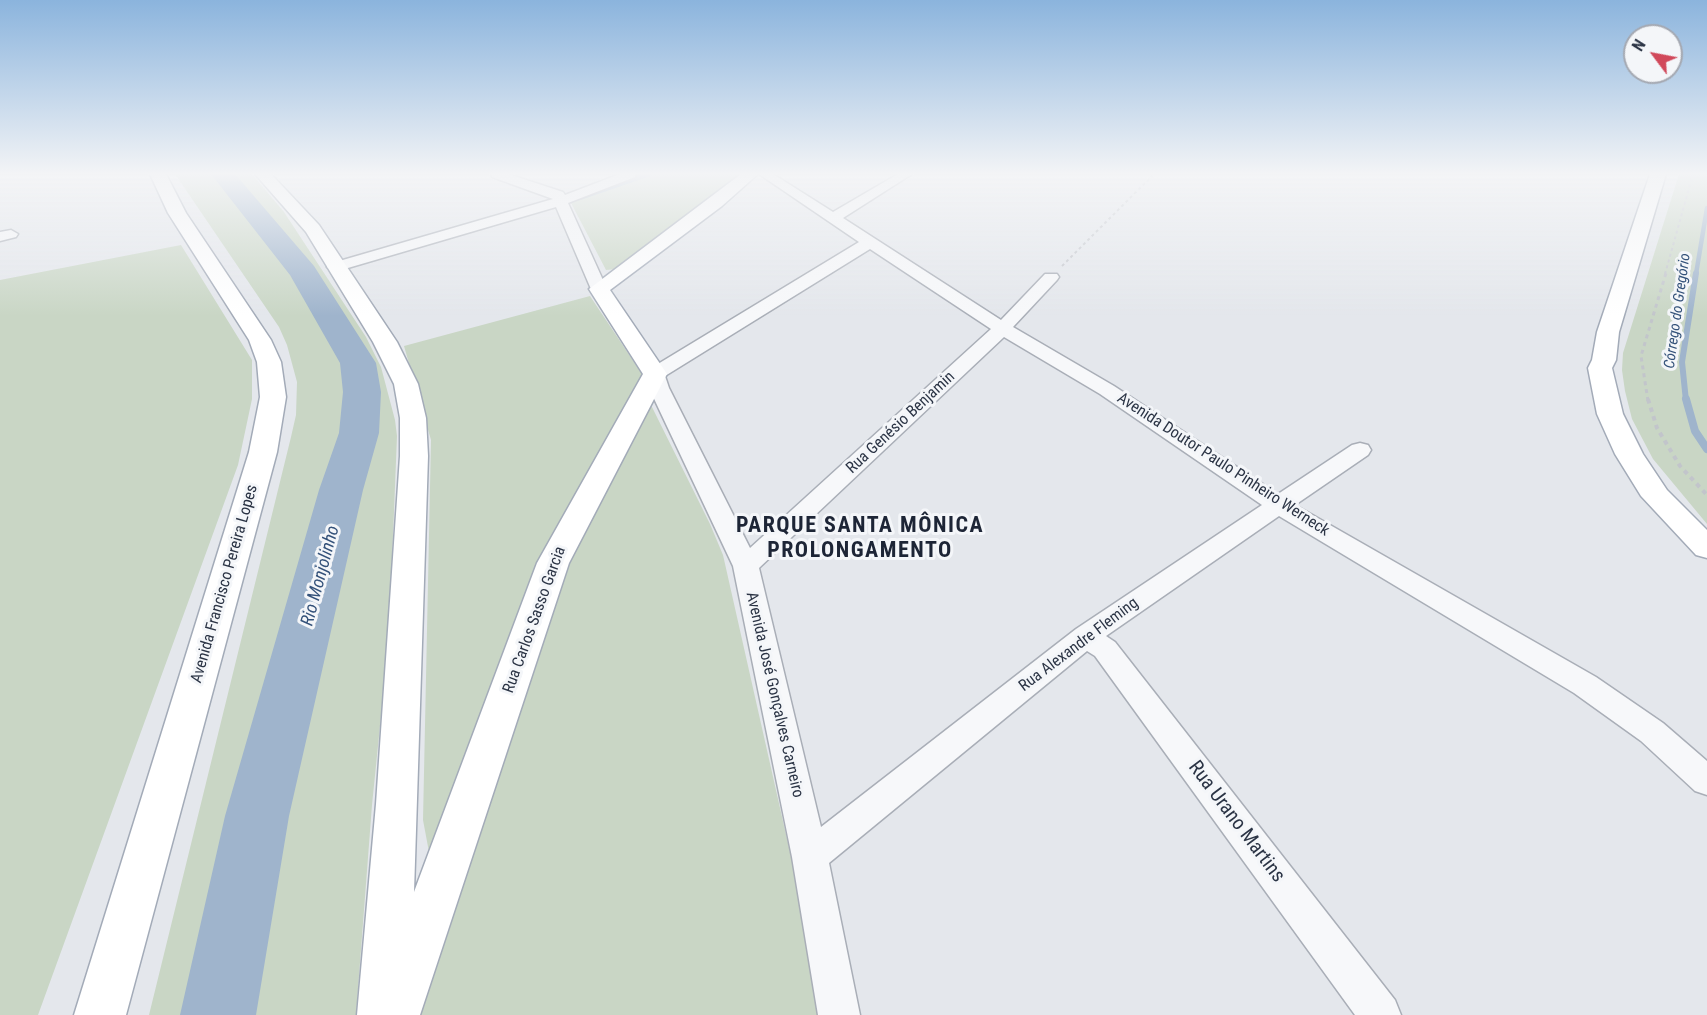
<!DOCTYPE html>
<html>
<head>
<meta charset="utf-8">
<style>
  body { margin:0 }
  #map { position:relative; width:1707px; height:1015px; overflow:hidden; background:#e4e7ec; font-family:"Roboto Condensed",sans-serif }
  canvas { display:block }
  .north { position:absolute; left:1623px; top:24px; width:60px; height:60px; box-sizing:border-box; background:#f4f6f9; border:2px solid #a4a8b1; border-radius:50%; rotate:302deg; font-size:16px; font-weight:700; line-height:24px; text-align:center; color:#2b3445 }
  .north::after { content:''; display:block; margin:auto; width:21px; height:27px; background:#d1495b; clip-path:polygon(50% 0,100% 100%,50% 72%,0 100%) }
</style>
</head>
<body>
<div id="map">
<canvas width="1707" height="1015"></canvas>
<div class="north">N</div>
</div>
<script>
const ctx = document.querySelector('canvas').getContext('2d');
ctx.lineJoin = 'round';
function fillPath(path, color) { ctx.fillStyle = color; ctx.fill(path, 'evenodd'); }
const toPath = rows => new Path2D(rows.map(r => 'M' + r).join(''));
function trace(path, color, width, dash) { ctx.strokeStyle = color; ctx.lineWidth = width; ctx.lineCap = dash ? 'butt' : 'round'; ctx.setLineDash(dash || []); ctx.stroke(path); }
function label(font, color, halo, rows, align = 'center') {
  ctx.font = font + ' "Roboto Condensed",sans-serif'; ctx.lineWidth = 6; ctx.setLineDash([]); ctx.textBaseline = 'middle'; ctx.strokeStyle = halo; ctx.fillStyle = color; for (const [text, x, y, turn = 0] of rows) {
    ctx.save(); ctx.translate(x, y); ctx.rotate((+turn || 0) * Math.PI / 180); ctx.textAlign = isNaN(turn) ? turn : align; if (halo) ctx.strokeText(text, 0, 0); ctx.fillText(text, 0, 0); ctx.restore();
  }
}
fillPath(toPath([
  [175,174,252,174,284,212,366,337,381,367,395,420,397,436,389,637,372,805,356,1015,149,1015,291,437,296,415,297,382,287,345,279,327],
  [639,174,740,174,625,264,616,269,606,270,570,201],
  [1679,174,1707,174,1707,524,1653,459,1632,419,1625,391,1622,370,1623,353],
  [181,245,252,360,252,399,238,465,38,1015,0,1015,0,280],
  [590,296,642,374,559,534,429,852,423,820,431,440,404,346],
  [650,403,710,524,723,555,794,870,823,1015,410,1015,574,545]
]), '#c9d6c5');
trace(toPath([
  [579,198,649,174],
  [1696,274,1707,208]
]), '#9fb4cc', 4.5);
trace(toPath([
  [1686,401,1682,362,1696,273]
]), '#9fb4cc', 6);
trace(toPath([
  [1686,399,1695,431,1707,449]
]), '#9fb4cc', 8);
fillPath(toPath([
  [211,174,235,174,314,266,376,363,381,392,379,433,363,490,289,816,256,1015,180,1015,225,816,319,490,339,433,343,392,340,363,290,275,211,174]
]), '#9fb4cc');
const minor = toPath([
  [491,174,508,174,563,192,565,195,620,174,636,174,635,177,568,203,607,289,605,293,599,294,591,289,556,207,341,270,335,272,327,267,329,264,553,199,492,177,491,174],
  [759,174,773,174,833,212,898,174,912,174,843,218,1001,320,1045,274,1057,274,1059,277,1057,280,1013,327,1114,386,1278,494,1352,445,1360,443,1368,445,1371,450,1368,455,1295,505,1596,677,1663,723,1707,761,1707,795,1695,791,1641,741,1574,693,1279,516,1106,636,1115,642,1395,1000,1401,1015,1355,1015,1095,656,1087,651,829,863,860,1015,818,1015,792,857,733,566,649,388,645,374,648,370,859,242,759,174],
  [870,249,991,329,750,548,669,388,665,376,870,249],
  [1004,337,1100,394,1262,505,1076,629,821,827,759,568,1004,337],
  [11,230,18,234,16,237,0,241,0,232,11,230]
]);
const major = toPath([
  [150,174,166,174,186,213,271,340,281,362,286,397,277,452,126,1015,74,1015,249,452,260,397,257,362,249,340,168,213,150,174],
  [255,174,271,174,319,225,397,342,418,384,426,418,428,456,414,892,537,563,643,374,589,289,741,174,758,174,722,206,610,290,667,374,569,563,420,1015,357,1015,376,804,400,456,400,418,394,384,373,342,306,232,255,174],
  [1650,174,1666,174,1619,332,1616,360,1612,368,1623,414,1643,454,1667,490,1707,530,1707,558,1696,555,1641,496,1615,454,1597,414,1588,368,1592,360,1597,332,1650,174]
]);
trace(minor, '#a9aeb7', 3);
trace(major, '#a3abb8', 3);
trace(toPath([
  [1062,266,1154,174],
  [1665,274,1693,174]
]), '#c2c5cb', 2, [3, 3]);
trace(toPath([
  [1648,401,1641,356,1666,273]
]), '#c2c5cb', 3, [4, 4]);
trace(toPath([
  [1648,399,1657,428,1680,466,1707,495]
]), '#c2c5cb', 4, [4.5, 4.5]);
fillPath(minor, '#f7f8fa');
fillPath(major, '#fff');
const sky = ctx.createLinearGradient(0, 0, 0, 316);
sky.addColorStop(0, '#8bb4dd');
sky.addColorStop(0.55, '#f3f4f6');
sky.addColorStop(1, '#f3f4f600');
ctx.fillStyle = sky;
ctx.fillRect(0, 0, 1707, 316);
label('italic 15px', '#34527a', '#f4f6f9', [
  ["Córrego do Gregório",1678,311,-82]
]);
label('16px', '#2b3445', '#f4f6f9', [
  ["Rua Genésio Benjamin",901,423,-43],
  ["Avenida Doutor Paulo Pinheiro Werneck",1223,465,33],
  ["Avenida Francisco Pereira Lopes",225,584,-74],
  ["Rua Carlos Sasso Garcia",535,620,-70],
  ["Rua Alexandre Fleming",1079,645,-37],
  ["Avenida José Gonçalves Carneiro",774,695,77]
]);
label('italic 18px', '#34527a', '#f4f6f9', [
  ["Rio Monjolinho",321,576,-75]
]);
label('20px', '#2b3445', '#f4f6f9', [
  ["Rua Urano Martins",1236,822,53]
]);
ctx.letterSpacing = '1.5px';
label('bold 22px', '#1d2536', '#f4f6f9', [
  ["PARQUE SANTA MÔNICA",860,526],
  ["PROLONGAMENTO",860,551]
]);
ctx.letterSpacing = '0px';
</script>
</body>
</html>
